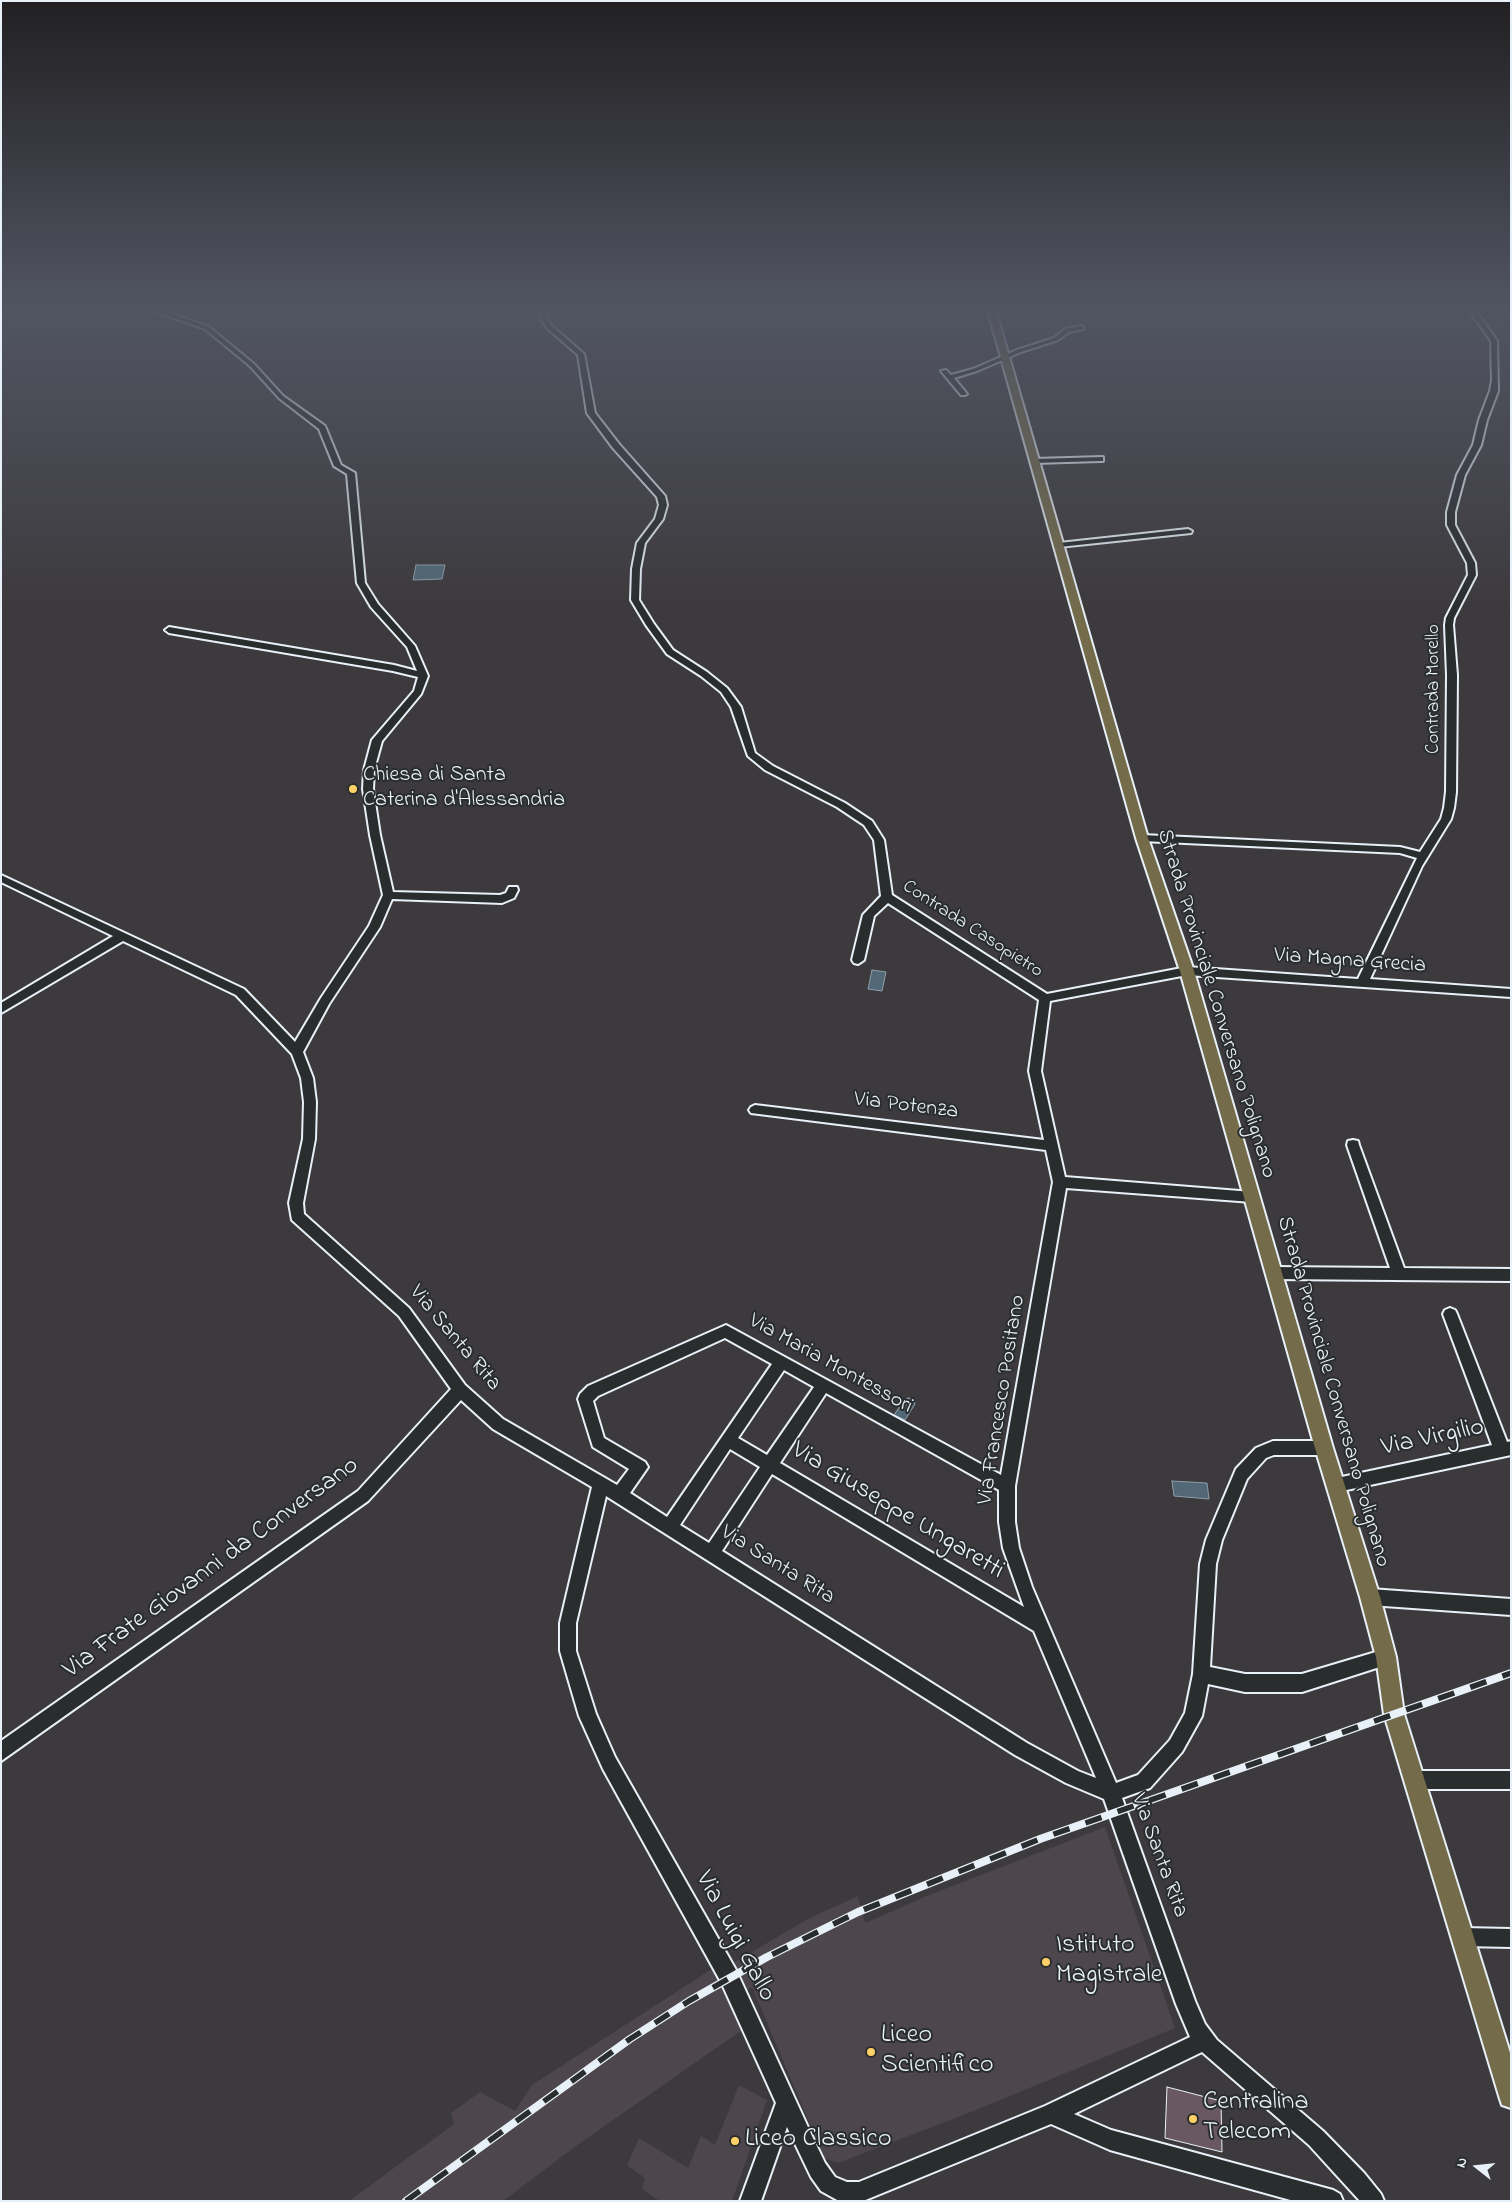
<!DOCTYPE html>
<html>
<head>
<meta charset="utf-8">
<style>
  body { margin:0 }
  #map { position:relative; width:1512px; height:2202px; overflow:hidden; background:#3d3a3d; font-family:"Indie Flower",sans-serif }
  canvas { display:block }
  .frame { position:absolute; inset:0; border:2px solid #e8f1f8; pointer-events:none }
  .north { position:absolute; left:1452px; top:2142px; width:50px; height:50px; -webkit-text-stroke:4px #2a2d2e; paint-order:stroke; rotate:286deg; font-size:14px; font-weight:700; line-height:20px; text-align:center; color:#e8f1f8 }
  .north::after { content:''; display:block; margin:auto; width:18px; height:22px; background:#e8f1f8; clip-path:polygon(50% 0,100% 100%,50% 72%,0 100%) }
</style>
</head>
<body>
<div id="map">
<canvas width="1512" height="2202"></canvas>
<div class="frame"></div>
<div class="north">N</div>
</div>
<script>
const ctx = document.querySelector('canvas').getContext('2d');
ctx.lineJoin = 'round';
function fillPath(path, color) { ctx.fillStyle = color; ctx.fill(path, 'evenodd'); }
const toPath = rows => new Path2D(rows.map(r => 'M' + r).join(''));
function trace(path, color, width, dash) { ctx.strokeStyle = color; ctx.lineWidth = width; ctx.lineCap = dash ? 'butt' : 'round'; ctx.setLineDash(dash || []); ctx.stroke(path); }
function label(font, color, halo, rows, align = 'center') {
  ctx.font = font + ' "Indie Flower",sans-serif'; ctx.lineWidth = 4; ctx.setLineDash([]); ctx.textBaseline = 'middle'; ctx.strokeStyle = halo; ctx.fillStyle = color; for (const [text, x, y, turn = 0] of rows) {
    ctx.save(); ctx.translate(x, y); ctx.rotate((+turn || 0) * Math.PI / 180); ctx.textAlign = isNaN(turn) ? turn : align; if (halo) ctx.strokeText(text, 0, 0); ctx.fillText(text, 0, 0); ctx.restore();
  }
}
fillPath(toPath([
  [1105,1827,1175,2028,976,2110,838,2163,824,2158,752,1987,729,2003,742,2030,576,2146,503,2201,349,2201,454,2124,451,2113,480,2092,515,2111,532,2085,715,1967,718,1972,808,1919,858,1896,865,1923,924,1897],
  [739,2085,767,2100,732,2201,660,2201,642,2189,645,2178,627,2165,639,2138,688,2168,701,2136,715,2145]
]), '#4d464c');
const water = toPath([
  [416,565,445,565,442,579,413,580,416,565],
  [872,970,886,972,882,991,868,989,872,970],
  [908,1398,913,1399,915,1404,905,1420,894,1415,904,1400,908,1398],
  [1172,1481,1207,1483,1209,1499,1174,1496,1172,1481]
]);
fillPath(water, '#526876');
trace(water, '#8e9faa', 1);
const building = toPath([
  [1167,2087,1221,2101,1222,2152,1165,2138,1167,2087]
]);
fillPath(building, '#6a5861');
trace(building, '#e8f1f8', 1);
const minor = toPath([
  [1,308,10,308,1,312,1,308],
  [146,308,156,308,209,327,254,364,283,396,325,426,341,465,355,473,365,583,378,604,415,646,428,676,421,694,382,741,374,770,373,789,380,835,393,892,500,895,506,893,509,887,517,887,518,890,514,898,502,903,392,899,380,927,329,1004,303,1052,313,1078,316,1102,315,1139,303,1203,304,1214,409,1308,465,1385,503,1419,617,1485,629,1469,593,1447,578,1399,580,1394,588,1386,726,1325,1001,1475,1053,1182,1046,1150,751,1113,749,1110,751,1107,755,1105,1044,1140,1029,1071,1039,1000,888,903,874,916,864,960,858,964,854,963,852,960,863,915,881,896,874,840,864,825,837,807,765,770,748,756,731,707,721,692,701,676,667,654,646,625,631,600,632,569,637,543,655,519,659,505,657,497,613,448,587,413,578,355,547,328,540,317,544,308,550,308,546,317,552,326,584,354,595,413,619,444,665,496,667,505,663,519,645,543,640,569,639,600,654,624,673,650,707,672,727,688,741,707,755,753,773,766,845,803,872,821,884,840,892,895,1047,994,1187,967,1358,979,1417,858,1400,853,1142,841,1137,838,1142,835,1400,847,1420,852,1441,819,1444,808,1446,792,1447,675,1445,625,1446,618,1468,575,1467,563,1447,525,1447,512,1457,475,1473,445,1479,420,1490,391,1492,380,1491,341,1468,308,1474,308,1497,341,1498,391,1487,420,1481,445,1465,475,1455,512,1455,525,1475,563,1476,575,1454,618,1453,625,1457,675,1456,792,1454,808,1451,819,1422,866,1370,979,1511,989,1511,997,1187,975,1050,1001,1041,1071,1065,1177,1252,1192,1257,1193,1259,1197,1257,1201,1252,1202,1066,1188,1015,1486,1015,1522,1019,1548,1032,1587,1116,1783,1138,1775,1170,1740,1185,1713,1193,1674,1200,1564,1206,1540,1236,1469,1256,1448,1273,1441,1324,1441,1329,1443,1332,1448,1329,1453,1324,1455,1274,1455,1266,1458,1247,1479,1222,1540,1216,1564,1210,1667,1245,1674,1302,1674,1386,1649,1392,1651,1394,1657,1392,1663,1302,1692,1245,1692,1208,1684,1202,1716,1182,1752,1150,1788,1122,1798,1195,2001,1205,2024,1217,2040,1323,2131,1364,2173,1381,2194,1384,2201,1360,2201,1309,2145,1202,2052,1074,2114,1111,2130,1333,2190,1340,2194,1343,2201,1294,2201,1110,2150,1051,2124,863,2201,839,2201,821,2191,811,2177,787,2127,761,2201,740,2201,776,2103,722,1984,603,1769,579,1716,560,1651,560,1623,592,1487,493,1429,461,1400,368,1501,1,1761,1,1741,358,1491,451,1389,399,1316,292,1220,289,1203,303,1139,304,1102,301,1078,292,1054,236,995,123,941,1,1013,1,1003,113,936,1,882,1,875,244,989,295,1042,321,998,369,926,383,895,370,835,363,789,364,770,372,740,414,691,418,677,393,671,169,633,165,630,169,627,394,665,417,671,407,647,371,607,357,583,347,474,334,466,319,429,279,398,250,366,205,329,146,308],
  [725,1338,772,1364,667,1517,630,1493,648,1467,645,1462,604,1438,593,1401,598,1396,725,1338],
  [784,1370,814,1387,767,1455,738,1438,784,1370],
  [826,1393,999,1490,999,1522,1003,1548,1024,1607,780,1463,826,1393],
  [730,1449,760,1467,709,1543,680,1525,730,1449],
  [772,1474,1034,1631,1096,1778,1078,1771,1027,1743,722,1551,772,1474],
  [606,1496,1015,1755,1066,1783,1104,1799,1176,2004,1190,2037,1045,2106,859,2182,847,2182,835,2177,825,2163,812,2136,736,1970,615,1757,596,1714,576,1651,576,1623,606,1496],
  [1081,326,1083,327,1083,329,1069,332,1058,340,1021,352,977,371,954,378,967,394,965,395,961,395,941,371,946,370,951,375,973,369,1017,350,1054,338,1065,329,1081,326],
  [1103,457,1103,461,1100,461,1034,463,1030,461,1034,459,1103,457],
  [1188,529,1192,531,1191,533,1059,547,1055,545,1059,543,1188,529],
  [1353,1140,1358,1141,1359,1145,1404,1268,1511,1269,1511,1281,1274,1279,1269,1277,1267,1273,1269,1269,1274,1267,1390,1268,1347,1145,1348,1141,1353,1140],
  [1450,1308,1455,1310,1457,1314,1507,1442,1511,1441,1511,1455,1337,1492,1332,1490,1329,1485,1332,1480,1337,1478,1492,1445,1443,1314,1445,1310,1450,1308],
  [1370,1589,1511,1599,1511,1615,1370,1605,1364,1603,1362,1597,1364,1591,1370,1589],
  [1416,1771,1511,1771,1511,1789,1416,1789,1410,1786,1407,1780,1410,1774,1416,1771],
  [1463,1928,1511,1929,1511,1947,1463,1946,1456,1944,1454,1937,1456,1930,1463,1928]
]);
const major = toPath([
  [987,308,995,308,1148,838,1194,971,1333,1448,1380,1597,1396,1657,1404,1714,1511,2056,1511,2108,1502,2105,1499,2096,1384,1714,1376,1657,1360,1597,1315,1448,1180,971,1136,838,987,308]
]);
trace(minor, '#e8f1f8', 4);
trace(major, '#e8f1f8', 4);
fillPath(minor, '#2a2d2e');
fillPath(major, '#746b4b');
const rail = toPath([
  [406,2201,630,2039,689,2001,767,1957,858,1912,1040,1839,1511,1673]
]);
trace(rail, '#e8f1f8', 8);
trace(rail, '#2a2d2e', 5.5, [17]);
const sky = ctx.createLinearGradient(0, 0, 0, 617);
sky.addColorStop(0, '#222022');
sky.addColorStop(0.5, '#515562');
sky.addColorStop(1, '#51556200');
ctx.fillStyle = sky;
ctx.fillRect(0, 0, 1512, 617);
for (const [x, y, r, color] of [
  [353,789,5,"#ffd166"],
  [1046,1962,5,"#ffd166"],
  [871,2052,5,"#ffd166"],
  [1193,2119,5,"#ffd166"],
  [735,2141,5,"#ffd166"]
]) { const dot = new Path2D(); dot.arc(x, y, r, 0, 2 * Math.PI); ctx.fillStyle = color; ctx.fill(dot); trace(dot, '#2a2d2e', 2); }
label('19px', '#e8f1f8', '#2a2d2e', [
  ["Contrada Morello",1435,689,-90],
  ["Contrada Casopietro",972,930,33]
]);
label('22px', '#e8f1f8', '#2a2d2e', [
  ["Chiesa di Santa",363,776],
  ["Caterina d'Alessandria",363,801]
], 'left');
label('22px', '#e8f1f8', '#2a2d2e', [
  ["Via Magna Grecia",1350,962,4],
  ["Strada Provinciale Conversano Polignano",1215,1004,73],
  ["Via Potenza",906,1107,7],
  ["Via Santa Rita",454,1339,50],
  ["Via Maria Montessori",830,1365,29],
  ["Strada Provinciale Conversano Polignano",1332,1392,74],
  ["Via Francesco Positano",1003,1400,-81],
  ["Via Santa Rita",777,1566,32],
  ["Via Santa Rita",1158,1856,70]
]);
label('26px', '#e8f1f8', '#2a2d2e', [
  ["Via Virgilio",1433,1439,-12],
  ["Via Giuseppe Ungaretti",897,1512,31],
  ["Via Frate Giovanni da Conversano",212,1569,-36],
  ["Via Luigi Gallo",734,1937,62]
]);
label('26px', '#e8f1f8', '#2a2d2e', [
  ["Istituto",1056,1947],
  ["Magistrale",1056,1977],
  ["Liceo",881,2037],
  ["Scientifico",881,2067],
  ["Centralina",1203,2104],
  ["Telecom",1203,2134],
  ["Liceo Classico",745,2141]
], 'left');
</script>
</body>
</html>
